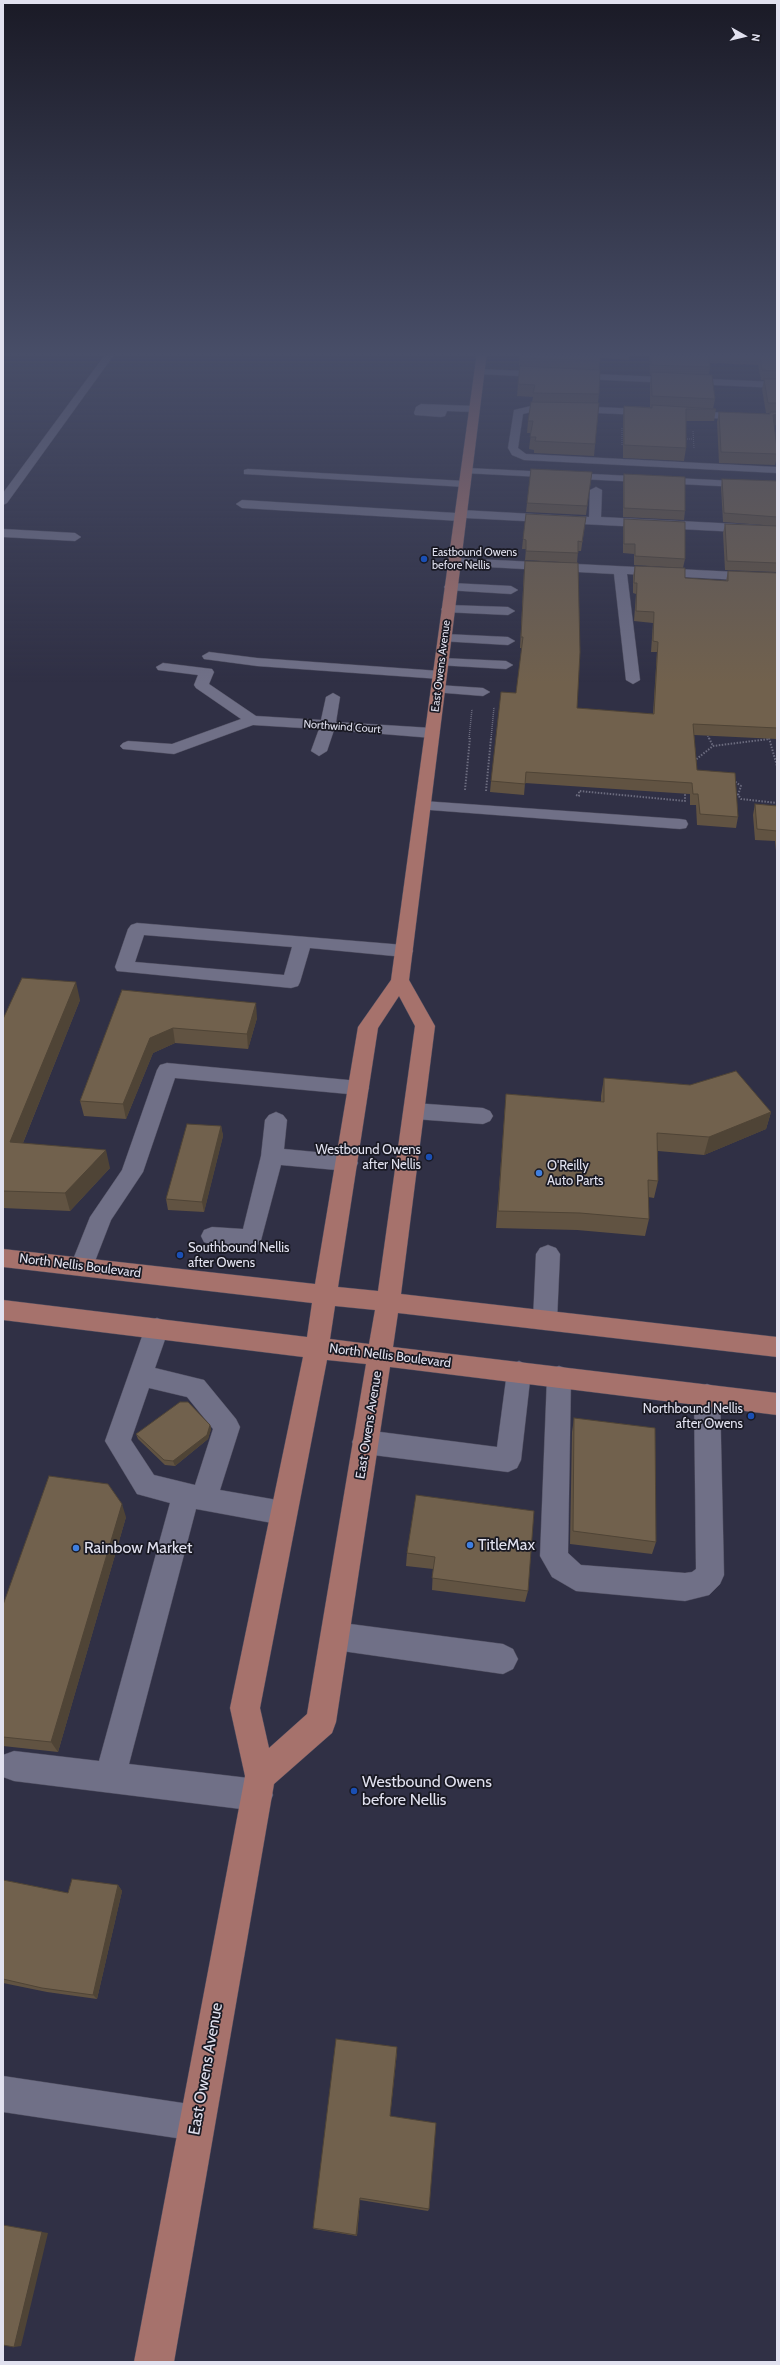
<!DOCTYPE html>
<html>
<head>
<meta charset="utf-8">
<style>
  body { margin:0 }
  #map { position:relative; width:780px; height:2365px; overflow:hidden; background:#303045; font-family:Cabin,sans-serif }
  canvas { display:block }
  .frame { position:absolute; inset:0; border:4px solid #e1e1ef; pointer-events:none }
  .north { position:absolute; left:724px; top:16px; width:40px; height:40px; -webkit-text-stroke:3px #191923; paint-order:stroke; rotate:98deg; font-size:11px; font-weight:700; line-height:16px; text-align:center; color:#e1e1ef }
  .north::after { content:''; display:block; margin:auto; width:14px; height:18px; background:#e1e1ef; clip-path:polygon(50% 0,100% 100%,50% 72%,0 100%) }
</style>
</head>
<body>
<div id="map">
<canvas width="780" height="2365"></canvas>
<div class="frame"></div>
<div class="north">N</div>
</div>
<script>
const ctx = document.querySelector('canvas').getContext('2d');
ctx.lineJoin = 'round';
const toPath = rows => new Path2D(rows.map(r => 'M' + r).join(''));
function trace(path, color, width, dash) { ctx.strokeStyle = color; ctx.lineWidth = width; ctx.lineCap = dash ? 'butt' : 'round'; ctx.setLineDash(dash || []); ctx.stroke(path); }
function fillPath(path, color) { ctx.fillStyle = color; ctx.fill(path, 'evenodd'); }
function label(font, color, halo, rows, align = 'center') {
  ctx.font = font + ' Cabin,sans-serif'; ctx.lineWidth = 3.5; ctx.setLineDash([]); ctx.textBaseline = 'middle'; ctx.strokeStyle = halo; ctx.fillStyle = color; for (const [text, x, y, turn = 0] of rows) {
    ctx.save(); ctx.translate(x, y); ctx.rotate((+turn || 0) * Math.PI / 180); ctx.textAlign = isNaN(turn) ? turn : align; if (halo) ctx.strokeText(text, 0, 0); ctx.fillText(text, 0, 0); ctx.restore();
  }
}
const minor = toPath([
  [107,352,116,352,7,503,3,505,3,493,107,352],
  [480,369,777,382,777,388,477,374,477,370,480,369],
  [421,404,475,406,480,409,475,412,447,411,445,416,441,417,415,415,414,413,416,407,421,404],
  [551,405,777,415,777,421,551,411,531,412,523,414,518,448,526,454,777,467,777,473,524,460,512,455,508,448,514,410,531,406,551,405],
  [467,468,777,483,777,489,463,473,463,469,467,468],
  [248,469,465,481,471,484,465,487,244,474,244,470,248,469],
  [596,487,602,490,601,517,777,526,777,534,465,518,460,521,242,508,236,504,242,500,456,513,461,510,589,517,590,490,596,487],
  [3,529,75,533,81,537,75,541,3,537,3,529],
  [455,558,777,574,777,582,627,574,640,680,633,684,626,680,614,574,451,565,449,562,451,559,455,558],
  [451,583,511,586,518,590,511,594,446,590,444,587,446,584,451,583],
  [448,605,508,607,515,611,508,615,443,612,441,609,448,605],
  [445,634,508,637,515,641,508,645,440,641,438,638,440,635,445,634],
  [209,652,257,658,440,671,447,675,440,679,257,666,204,659,202,656,209,652],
  [442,658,506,661,513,665,506,669,437,665,435,662,437,659,442,658],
  [163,663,212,669,214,672,209,684,256,716,321,720,326,697,333,693,340,697,336,722,432,728,440,733,432,738,334,730,327,751,319,756,311,751,319,729,253,725,174,754,123,749,120,746,123,743,128,741,172,744,241,719,196,688,194,685,198,675,158,670,156,667,163,663],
  [438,685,483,688,490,692,483,696,433,692,431,689,438,685],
  [423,801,680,819,686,820,688,824,686,828,680,829,417,809,415,806,417,803,423,801],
  [137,923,404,945,411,947,413,951,411,955,404,957,310,948,300,982,298,986,291,988,117,971,115,967,128,929,131,925,137,923],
  [144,935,292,947,284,975,135,962,144,935],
  [167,1063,359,1081,366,1083,369,1088,366,1093,359,1095,175,1078,143,1172,111,1220,90,1274,82,1276,74,1274,70,1267,90,1217,122,1170,157,1070,160,1065,167,1063],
  [414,1103,483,1108,490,1111,493,1116,490,1121,483,1124,414,1119,407,1116,404,1111,407,1106,414,1103],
  [276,1112,283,1115,287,1120,284,1149,347,1155,355,1157,358,1163,355,1169,347,1171,281,1165,260,1244,252,1247,212,1245,204,1242,201,1236,204,1230,212,1227,243,1229,261,1156,265,1120,269,1115,276,1112],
  [548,1245,556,1248,560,1254,557,1320,554,1327,545,1330,536,1327,533,1320,536,1254,540,1248,548,1245],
  [157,1318,166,1321,169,1328,155,1368,204,1380,236,1419,240,1427,220,1490,283,1501,293,1504,296,1513,293,1522,283,1525,196,1509,129,1764,257,1779,268,1784,273,1795,268,1806,257,1811,14,1781,3,1777,3,1755,14,1751,99,1761,170,1503,137,1494,105,1441,145,1328,148,1321,157,1318],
  [149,1388,187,1397,213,1429,195,1485,154,1475,131,1440,149,1388],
  [519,1361,528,1365,531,1372,521,1460,517,1468,508,1472,365,1454,356,1450,352,1442,356,1434,365,1430,497,1447,507,1372,510,1365,519,1361],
  [559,1366,568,1369,571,1377,568,1553,581,1565,685,1573,692,1572,696,1569,694,1395,698,1387,707,1384,716,1387,720,1395,724,1575,720,1584,709,1595,685,1601,576,1591,552,1577,540,1556,547,1377,550,1369,559,1366],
  [335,1622,503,1644,513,1649,518,1659,513,1669,503,1674,335,1650,325,1646,321,1636,325,1626,335,1622],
  [3,2076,196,2105,209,2110,214,2123,209,2136,196,2141,3,2112,3,2076]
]);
const major = toPath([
  [477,352,487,352,409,980,435,1026,401,1294,777,1337,777,1357,398,1313,393,1347,777,1393,777,1415,390,1367,336,1722,332,1733,274,1784,174,2362,134,2362,245,1776,230,1708,303,1357,3,1320,3,1300,307,1337,312,1303,3,1267,3,1249,315,1284,358,1027,391,980,477,352],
  [399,996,415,1026,378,1291,338,1287,378,1028,399,996],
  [335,1306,375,1310,369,1344,330,1339,335,1306],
  [327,1360,366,1364,307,1714,269,1748,260,1708,327,1360]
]);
trace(minor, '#4d4c5e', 1);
trace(major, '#4d4c5e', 1);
trace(toPath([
  [622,428,622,445],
  [693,431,694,448],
  [683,439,693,439]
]), '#6b6b7e', 1, [1, 1]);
trace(toPath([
  [707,734,709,739],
  [469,739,472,709],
  [491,739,494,707]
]), '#6b6b7e', 1.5, [1, 1]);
trace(toPath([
  [709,738,713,746],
  [769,738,777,766],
  [694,761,713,746,769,739],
  [733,780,741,786,738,795,741,799,777,803],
  [465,790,470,738],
  [486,791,491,738],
  [576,795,579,796,579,791,685,801,685,791]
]), '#6b6b7e', 2, [1.5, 1.5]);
fillPath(minor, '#707087');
fillPath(major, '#a6726c');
fillPath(toPath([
  [520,352,630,352,629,360,600,358,599,370,599,394,598,403,599,403,594,456,534,453,534,450,529,449,531,433,527,433,528,421,532,402,533,397,517,396,518,384,521,365,519,365],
  [649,352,777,352,777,425,774,425,777,449,777,457,775,465,719,463,717,422,719,412,769,414,769,413,766,413,762,389,764,380,761,380,758,365,710,363,710,367,709,375,715,399,713,409,716,409,714,421,686,421,686,448,684,461,623,458,623,418,624,406,650,407,650,384,651,375,650,375],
  [592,472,586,515,526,512,527,503],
  [624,474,685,511,684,520,623,517,623,483],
  [722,479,777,481,777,526,723,522,721,488],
  [586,517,581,551,578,551,577,563,525,560,526,549,522,549,523,539],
  [624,519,685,559,683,568,634,565,634,554,623,553,623,528],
  [725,524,777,526,777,568,776,572,725,570,723,533],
  [635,566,685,578,726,581,728,571,777,573,777,739,694,735,697,770,738,817,736,828,697,825,696,805,690,805,690,794,525,783,524,795,490,792,491,781,516,693,522,648,520,648,524,571,577,708,653,714,657,652,651,652,653,623,634,621,636,594,633,593,633,576],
  [755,804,777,806,777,861,775,841,755,840,753,815],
  [122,990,257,1018,248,1049,175,1043,153,1053,126,1119,84,1116,80,1101],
  [80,1000,23,1143,110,1168,70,1211,3,1208,3,1019],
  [604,1078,771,1112,766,1129,704,1155,658,1151,658,1181,654,1198,648,1197,649,1219,645,1236,577,1230,496,1228,506,1094,601,1102,601,1096],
  [221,1126,223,1136,204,1212,168,1210,166,1199],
  [574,1418,656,1542,652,1554,570,1544,572,1432],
  [210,1425,211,1429,208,1439,175,1466,165,1465,138,1439,136,1434],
  [416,1495,528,1591,525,1602,432,1590,433,1569,406,1566,407,1553],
  [126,1517,58,1752,3,1746,3,1605],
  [3,1880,68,1893,118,1885,122,1891,97,1999,47,1992,3,1983],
  [397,2052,390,2116,429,2209,428,2211,360,2200,357,2236,314,2229,313,2228]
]), '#615342');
fillPath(toPath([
  [777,414,777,425,771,426,773,415],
  [76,982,80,1000,16,1160,10,1142],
  [256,1003,257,1018,248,1049,247,1034],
  [173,1028,175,1043,153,1053,126,1119,123,1104,150,1038],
  [771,1112,766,1129,704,1155,709,1137],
  [221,1126,223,1136,204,1212,202,1202],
  [106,1150,110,1168,70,1211,65,1193],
  [210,1425,211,1429,208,1439,175,1466,173,1461],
  [122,1504,126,1517,58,1752,51,1742],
  [118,1885,122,1891,97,1999,93,1995],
  [360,2198,360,2200,357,2236,356,2235],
  [42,2232,48,2233,21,2346,14,2347]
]), '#4f4436');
const building = toPath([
  [520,352,600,352,600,361,522,358,522,354,520,354,520,352],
  [651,352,777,352,777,371,762,370,760,355,708,353,710,367,651,365,651,352],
  [520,366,600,370,599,394,533,393,535,385,518,384,520,366],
  [651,372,712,375,715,399,652,396,651,372],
  [764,379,777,379,777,403,768,403,764,379],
  [531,402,599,403,595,444,535,441,536,437,530,437,533,421,528,421,531,402],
  [652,405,716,409,686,409,686,448,624,445,624,406,652,408,652,405],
  [719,412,770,414,770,412,777,412,777,414,773,415,777,449,777,454,721,452,719,412],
  [531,469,592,472,587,506,527,503,531,469],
  [624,474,685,477,685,511,624,508,624,474],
  [722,479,777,481,777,517,724,513,722,479],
  [526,514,586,517,582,542,578,541,578,553,526,551,526,540,523,539,526,514],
  [624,519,685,522,685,559,635,556,635,544,624,544,624,519],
  [725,524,777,526,777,563,727,561,725,524],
  [525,561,578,563,580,652,577,708,654,714,658,642,653,641,654,612,636,611,637,583,634,583,635,566,685,568,685,578,728,581,728,571,777,573,777,728,693,724,697,770,735,773,738,817,700,814,698,794,693,794,692,783,526,772,525,784,491,781,501,692,516,693,523,637,521,637,525,561],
  [755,804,777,806,777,831,757,829,755,804],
  [22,978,76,982,10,1142,106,1150,65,1193,3,1191,3,1019,22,978],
  [122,990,256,1003,247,1034,173,1028,150,1038,123,1104,80,1101,122,990],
  [736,1071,771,1112,709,1137,657,1133,658,1181,648,1180,649,1219,580,1213,498,1211,506,1094,604,1102,604,1078,690,1085,736,1071],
  [187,1124,221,1126,202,1202,166,1199,187,1124],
  [180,1402,188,1402,210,1425,207,1435,173,1461,164,1460,136,1434,180,1402],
  [574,1418,655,1428,656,1542,573,1531,574,1418],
  [49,1476,108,1484,122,1504,51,1742,3,1737,3,1605,49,1476],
  [416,1495,534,1511,528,1591,432,1578,435,1557,407,1553,416,1495],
  [72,1879,118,1885,93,1995,42,1988,3,1979,3,1880,68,1893,72,1879],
  [336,2039,397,2047,390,2116,436,2123,429,2209,360,2198,356,2235,313,2228,336,2039],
  [3,2225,42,2232,14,2347,3,2345,3,2225]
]);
fillPath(building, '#71614d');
trace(building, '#4f4436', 1);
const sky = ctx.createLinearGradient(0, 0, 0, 683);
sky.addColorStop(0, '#1a1a26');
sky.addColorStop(0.52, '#484e68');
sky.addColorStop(1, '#484e6800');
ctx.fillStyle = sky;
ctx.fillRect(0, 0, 780, 683);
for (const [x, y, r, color] of [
  [424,559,4,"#1a4fb4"],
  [429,1157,4,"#1a4fb4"],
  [539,1173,4,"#3f7fe0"],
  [180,1255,4,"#1a4fb4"],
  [751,1416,4,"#1a4fb4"],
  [470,1545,4,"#3f7fe0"],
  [76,1548,4,"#3f7fe0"],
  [354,1791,4,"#1a4fb4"]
]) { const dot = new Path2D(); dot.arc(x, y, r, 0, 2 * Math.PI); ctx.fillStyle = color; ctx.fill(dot); trace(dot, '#191923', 1.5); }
label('11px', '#e1e1ef', '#191923', [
  ["Eastbound Owens",432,553],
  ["before Nellis",432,566]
], 'left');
label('11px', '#e1e1ef', '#191923', [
  ["East Owens Avenue",441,666,-83],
  ["Northwind Court",342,727,4]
]);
label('13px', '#e1e1ef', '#191923', [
  ["Westbound Owens",421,1150],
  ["after Nellis",421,1165],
  ["O'Reilly",547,1166,"left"],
  ["Auto Parts",547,1181,"left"],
  ["Southbound Nellis",188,1248,"left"],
  ["after Owens",188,1263,"left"],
  ["Northbound Nellis",743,1409],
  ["after Owens",743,1424]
], 'right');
label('13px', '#e1e1ef', '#191923', [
  ["North Nellis Boulevard",80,1266,7],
  ["North Nellis Boulevard",390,1356,7],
  ["East Owens Avenue",369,1425,-81]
]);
label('16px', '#e1e1ef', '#191923', [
  ["TitleMax",478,1545],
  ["Rainbow Market",84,1548],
  ["Westbound Owens",362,1782],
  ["before Nellis",362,1800]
], 'left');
label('16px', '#e1e1ef', '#191923', [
  ["East Owens Avenue",206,2069,-80]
]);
</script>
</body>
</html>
